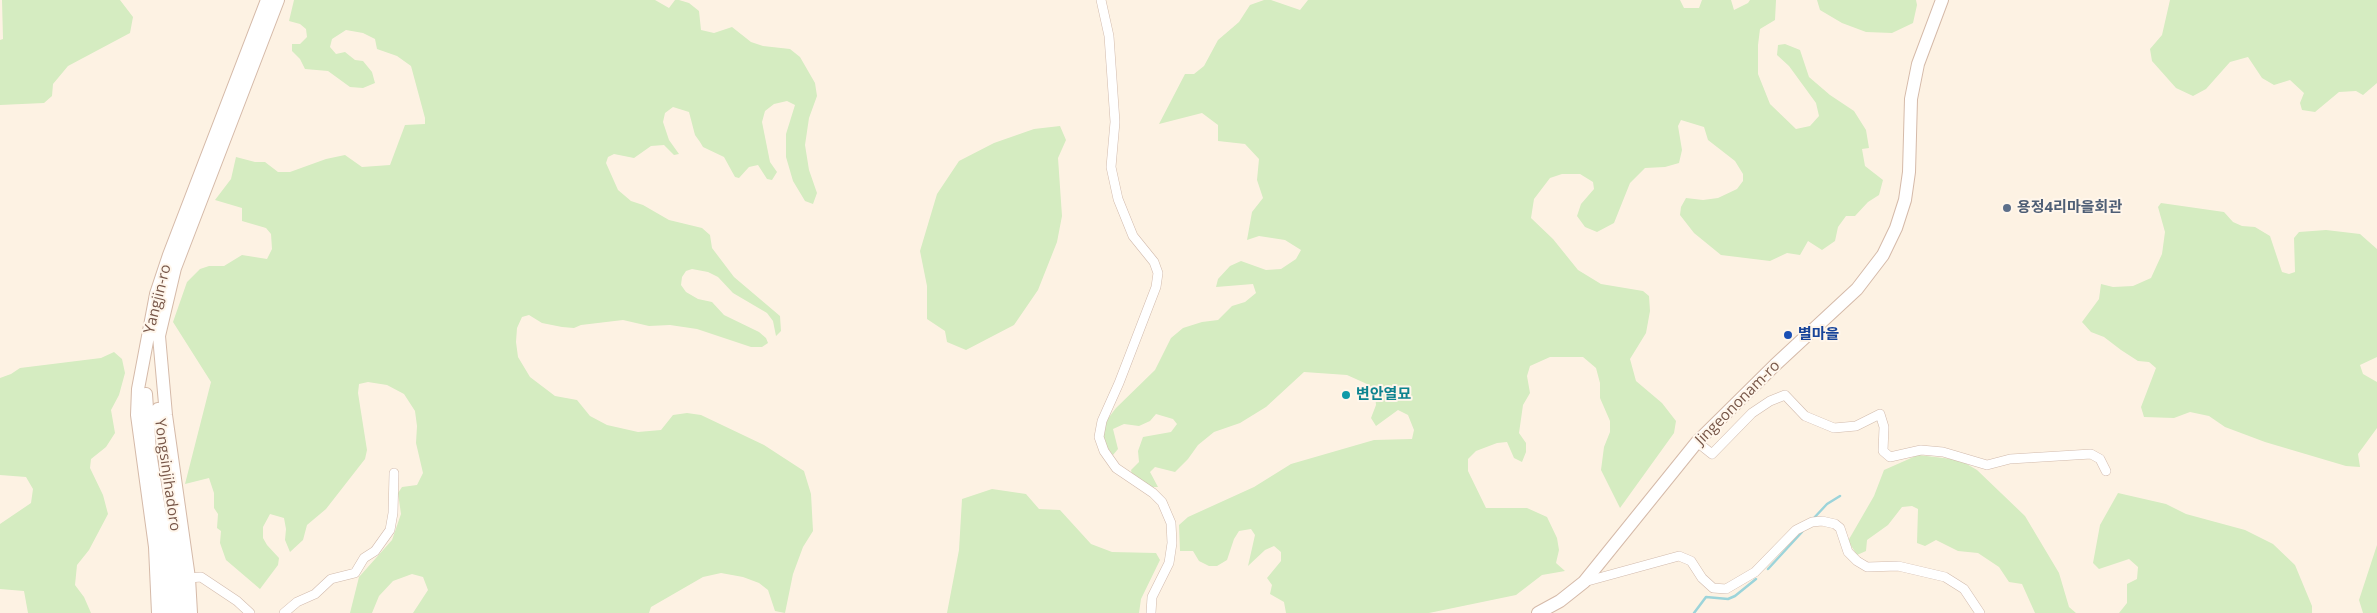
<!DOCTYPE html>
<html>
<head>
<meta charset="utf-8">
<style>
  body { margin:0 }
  canvas { display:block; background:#fdf2e3 }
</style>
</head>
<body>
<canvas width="2377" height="613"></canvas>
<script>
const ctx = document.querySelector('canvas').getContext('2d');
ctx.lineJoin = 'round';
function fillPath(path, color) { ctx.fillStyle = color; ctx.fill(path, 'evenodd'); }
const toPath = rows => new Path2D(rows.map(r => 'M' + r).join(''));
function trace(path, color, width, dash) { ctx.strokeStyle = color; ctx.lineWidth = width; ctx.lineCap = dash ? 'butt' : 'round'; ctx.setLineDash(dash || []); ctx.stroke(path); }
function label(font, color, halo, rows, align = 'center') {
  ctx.font = font + ' "Open Sans","Noto Sans KR",sans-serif'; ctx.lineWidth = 4; ctx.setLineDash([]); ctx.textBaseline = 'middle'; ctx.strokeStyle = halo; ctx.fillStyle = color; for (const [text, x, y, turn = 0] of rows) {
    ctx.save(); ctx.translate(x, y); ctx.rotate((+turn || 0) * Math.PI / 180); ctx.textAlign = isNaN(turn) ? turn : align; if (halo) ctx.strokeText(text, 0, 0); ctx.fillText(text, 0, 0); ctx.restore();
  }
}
fillPath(toPath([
  [2,0,120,0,133,17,130,33,68,66,53,84,52,96,44,103,0,105,0,40,3,39],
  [294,0,655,0,669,8,675,0,679,0,689,3,699,11,701,30,714,33,732,27,751,42,763,46,790,49,800,57,815,83,817,96,809,118,805,145,809,170,817,193,813,204,805,201,793,181,786,157,786,134,795,105,787,101,774,104,765,111,762,122,770,162,777,172,772,180,767,179,758,165,749,167,739,178,735,177,724,157,703,147,700,142,695,135,689,112,673,107,665,113,663,122,669,140,679,154,674,155,664,145,651,146,634,158,614,154,608,157,606,163,618,190,631,201,643,205,669,220,702,228,710,235,712,248,734,277,780,316,781,331,776,336,773,321,767,313,733,293,718,277,708,272,692,269,686,271,682,277,681,285,686,292,698,299,712,302,724,315,759,332,766,338,768,343,762,347,751,347,697,329,670,325,649,326,623,320,581,325,574,328,562,327,542,323,529,315,522,317,517,328,516,342,518,357,530,377,555,396,577,400,590,416,607,425,638,432,661,430,673,415,687,413,701,415,764,445,804,471,811,494,813,531,803,547,793,574,785,613,775,611,768,590,759,583,743,577,721,573,703,577,651,607,649,613,413,613,428,590,423,577,412,574,393,581,379,596,372,613,350,613,359,577,392,540,401,514,398,493,402,487,417,485,423,473,416,443,417,426,415,411,404,394,387,385,368,382,359,384,358,393,367,450,365,459,326,509,307,525,303,540,290,552,285,540,286,529,284,518,270,514,263,527,263,538,267,545,279,558,278,565,260,589,226,560,220,543,221,531,217,528,218,514,214,508,214,493,209,478,185,484,211,382,173,322,187,282,200,269,209,266,224,266,242,255,267,259,272,249,271,234,266,228,242,221,242,208,215,200,231,179,236,157,255,162,265,162,278,172,290,172,326,159,345,155,362,167,390,165,405,125,425,124,425,118,411,66,397,56,377,49,375,39,363,33,346,30,332,39,330,47,336,54,345,52,355,60,363,61,372,72,375,83,363,88,350,87,328,71,305,69,300,59,292,51,292,44,300,44,307,37,306,29,300,24,289,21],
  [1264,0,1271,0,1300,10,1308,0,1680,0,1684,8,1699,8,1702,0,1731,0,1734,10,1748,3,1750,0,1776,0,1775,20,1760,29,1758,45,1758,74,1770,104,1796,129,1810,126,1819,116,1816,103,1789,66,1777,55,1778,45,1785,44,1800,50,1809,77,1830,95,1854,111,1866,130,1869,148,1862,149,1865,166,1883,180,1879,195,1868,202,1855,216,1846,216,1838,227,1835,241,1822,250,1808,241,1800,255,1787,253,1770,261,1721,255,1694,233,1680,215,1681,207,1686,198,1703,200,1718,198,1737,189,1743,181,1743,174,1735,161,1708,140,1704,127,1681,120,1678,126,1682,150,1679,163,1665,167,1645,168,1630,183,1614,223,1597,232,1585,227,1577,216,1581,204,1594,189,1593,182,1580,174,1562,174,1550,178,1534,199,1531,218,1553,239,1578,270,1601,284,1643,291,1649,296,1650,311,1646,333,1630,359,1636,381,1662,403,1676,421,1674,433,1620,508,1601,470,1604,447,1610,432,1610,421,1600,398,1600,383,1596,368,1583,357,1550,357,1530,366,1527,376,1530,393,1523,405,1519,433,1526,443,1526,452,1522,462,1514,458,1507,442,1497,443,1476,451,1468,459,1468,471,1486,508,1527,508,1547,517,1557,538,1559,550,1556,563,1565,571,1542,575,1516,595,1429,613,1286,613,1284,602,1270,594,1272,585,1267,578,1281,561,1281,552,1274,546,1265,550,1248,566,1255,535,1251,529,1239,531,1234,539,1227,560,1217,566,1209,566,1199,561,1193,551,1180,551,1179,525,1188,517,1254,487,1291,464,1374,440,1412,439,1414,430,1408,415,1398,410,1376,426,1371,418,1376,405,1375,393,1367,384,1347,375,1304,372,1266,407,1240,423,1214,432,1198,445,1188,459,1175,472,1155,467,1150,472,1158,487,1147,487,1133,479,1131,470,1139,462,1138,451,1143,437,1171,432,1177,424,1173,419,1156,414,1150,421,1139,426,1124,424,1113,429,1118,449,1113,455,1104,443,1101,436,1103,425,1116,408,1155,370,1171,338,1183,328,1202,322,1218,320,1232,306,1245,302,1256,293,1253,284,1216,287,1218,279,1230,266,1241,261,1266,270,1281,269,1296,259,1301,250,1285,240,1259,236,1247,240,1252,212,1263,198,1257,180,1259,159,1245,144,1218,141,1218,125,1202,113,1159,124,1185,74,1194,74,1204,66,1218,40,1239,22,1250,5],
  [1817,0,1916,0,1917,5,1913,23,1892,33,1866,32,1842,23,1820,10],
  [2170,0,2377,0,2377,83,2363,95,2356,91,2339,92,2315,112,2302,110,2300,103,2304,93,2290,80,2274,85,2262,78,2248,57,2230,62,2206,89,2193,96,2176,88,2152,61,2150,49,2162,35],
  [1060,126,1066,140,1058,158,1062,216,1057,242,1038,290,1014,325,966,350,947,342,945,331,927,319,927,286,920,251,937,194,959,161,994,143,1034,129],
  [2161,203,2224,212,2233,222,2242,226,2255,227,2270,236,2282,272,2289,274,2295,272,2294,238,2299,232,2326,230,2360,234,2377,249,2377,357,2360,365,2363,374,2377,382,2377,428,2358,454,2360,467,2346,466,2265,442,2225,427,2209,416,2190,412,2174,418,2144,417,2141,407,2156,368,2149,362,2138,361,2121,350,2104,337,2091,332,2082,322,2099,299,2101,284,2113,287,2133,286,2151,278,2162,254,2165,232,2158,207],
  [114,352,122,359,125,373,119,395,111,410,115,433,106,447,91,459,90,468,103,495,108,514,89,550,77,565,75,585,84,597,91,613,28,613,24,591,0,589,0,524,31,503,33,489,26,477,0,475,0,378,11,374,20,368,101,358],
  [1918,455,1960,460,1977,470,2025,516,2059,573,2069,607,2076,613,2035,613,2022,584,2009,582,1999,567,1978,553,1958,551,1936,540,1925,546,1917,543,1918,509,1912,506,1902,507,1888,525,1867,540,1866,551,1857,555,1848,541,1874,496,1884,470],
  [992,489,1026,494,1039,509,1060,510,1091,544,1112,552,1156,553,1160,560,1141,599,1139,613,947,613,959,550,962,499],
  [2118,493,2166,504,2186,514,2245,530,2273,544,2295,565,2312,606,2312,613,2119,613,2127,603,2127,584,2137,579,2138,567,2129,559,2099,569,2093,563,2100,525],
  [2377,545,2377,613,2363,613,2359,600]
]), '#d5ecc1');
trace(toPath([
  [1813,519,1827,504,1840,496],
  [1768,569,1802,532],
  [1694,613,1706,597,1728,599,1735,596,1756,579]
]), '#9cd4da', 2.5);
const street = toPath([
  [1101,0,1109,36,1115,122,1111,167,1118,199,1133,236,1154,262,1158,273,1156,287,1119,383,1102,421,1099,437,1104,451,1116,468,1153,493,1162,502,1171,523,1172,543,1169,563,1152,597,1151,613],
  [1697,442,1712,454,1752,413,1770,401,1785,395,1805,416,1834,428,1856,426,1880,414,1884,427,1883,451,1890,457,1921,450,1943,452,1987,465,2010,459,2091,454,2100,459,2106,471],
  [189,578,201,577,237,601,250,613],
  [1584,582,1679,556,1691,561,1702,578,1713,588,1726,589,1755,572,1796,530,1812,522,1822,521,1835,524,1840,528,1848,552,1857,561,1867,567,1898,566,1945,577,1964,589,1980,613],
  [284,613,297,602,315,594,331,579,355,573,364,558,375,551,390,530,393,513,394,473]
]);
const secondary = toPath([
  [146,394,150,452,167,560,170,613],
  [158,409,178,559,181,613],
  [158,613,155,547,137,415,138,389,156,294,169,255,267,0],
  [191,613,189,578,166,415,159,336,175,268,278,0],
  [1538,613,1560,601,1584,582,1697,442,1775,365,1857,289,1883,255,1896,228,1905,200,1909,172,1911,99,1918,64,1942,0]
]);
trace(street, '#d1baac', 10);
trace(secondary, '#d5baa9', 14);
trace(street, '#fff', 9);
trace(secondary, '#fff', 12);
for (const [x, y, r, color] of [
  [2007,208,5,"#5c6f8a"],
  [1788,335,5,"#1a4fb4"],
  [1346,395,5,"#0f9aa8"]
]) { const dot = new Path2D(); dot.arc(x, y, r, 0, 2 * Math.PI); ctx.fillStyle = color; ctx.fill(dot); trace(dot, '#fff6eb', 2); }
label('bold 15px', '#4e5e75', '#fff6eb', [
  ["용정4리마을회관",2017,208]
], 'left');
label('15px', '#775648', '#fff6eb', [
  ["Yangjin-ro",158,299,-76],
  ["Jingeononam-ro",1738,403,-45],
  ["Yongsinjihadoro",167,475,82]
]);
label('bold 15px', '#164399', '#fff6eb', [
  ["별마을",1798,335]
], 'left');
label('bold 15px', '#0d838f', '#fff6eb', [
  ["변안열묘",1356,395]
], 'left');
</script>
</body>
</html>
